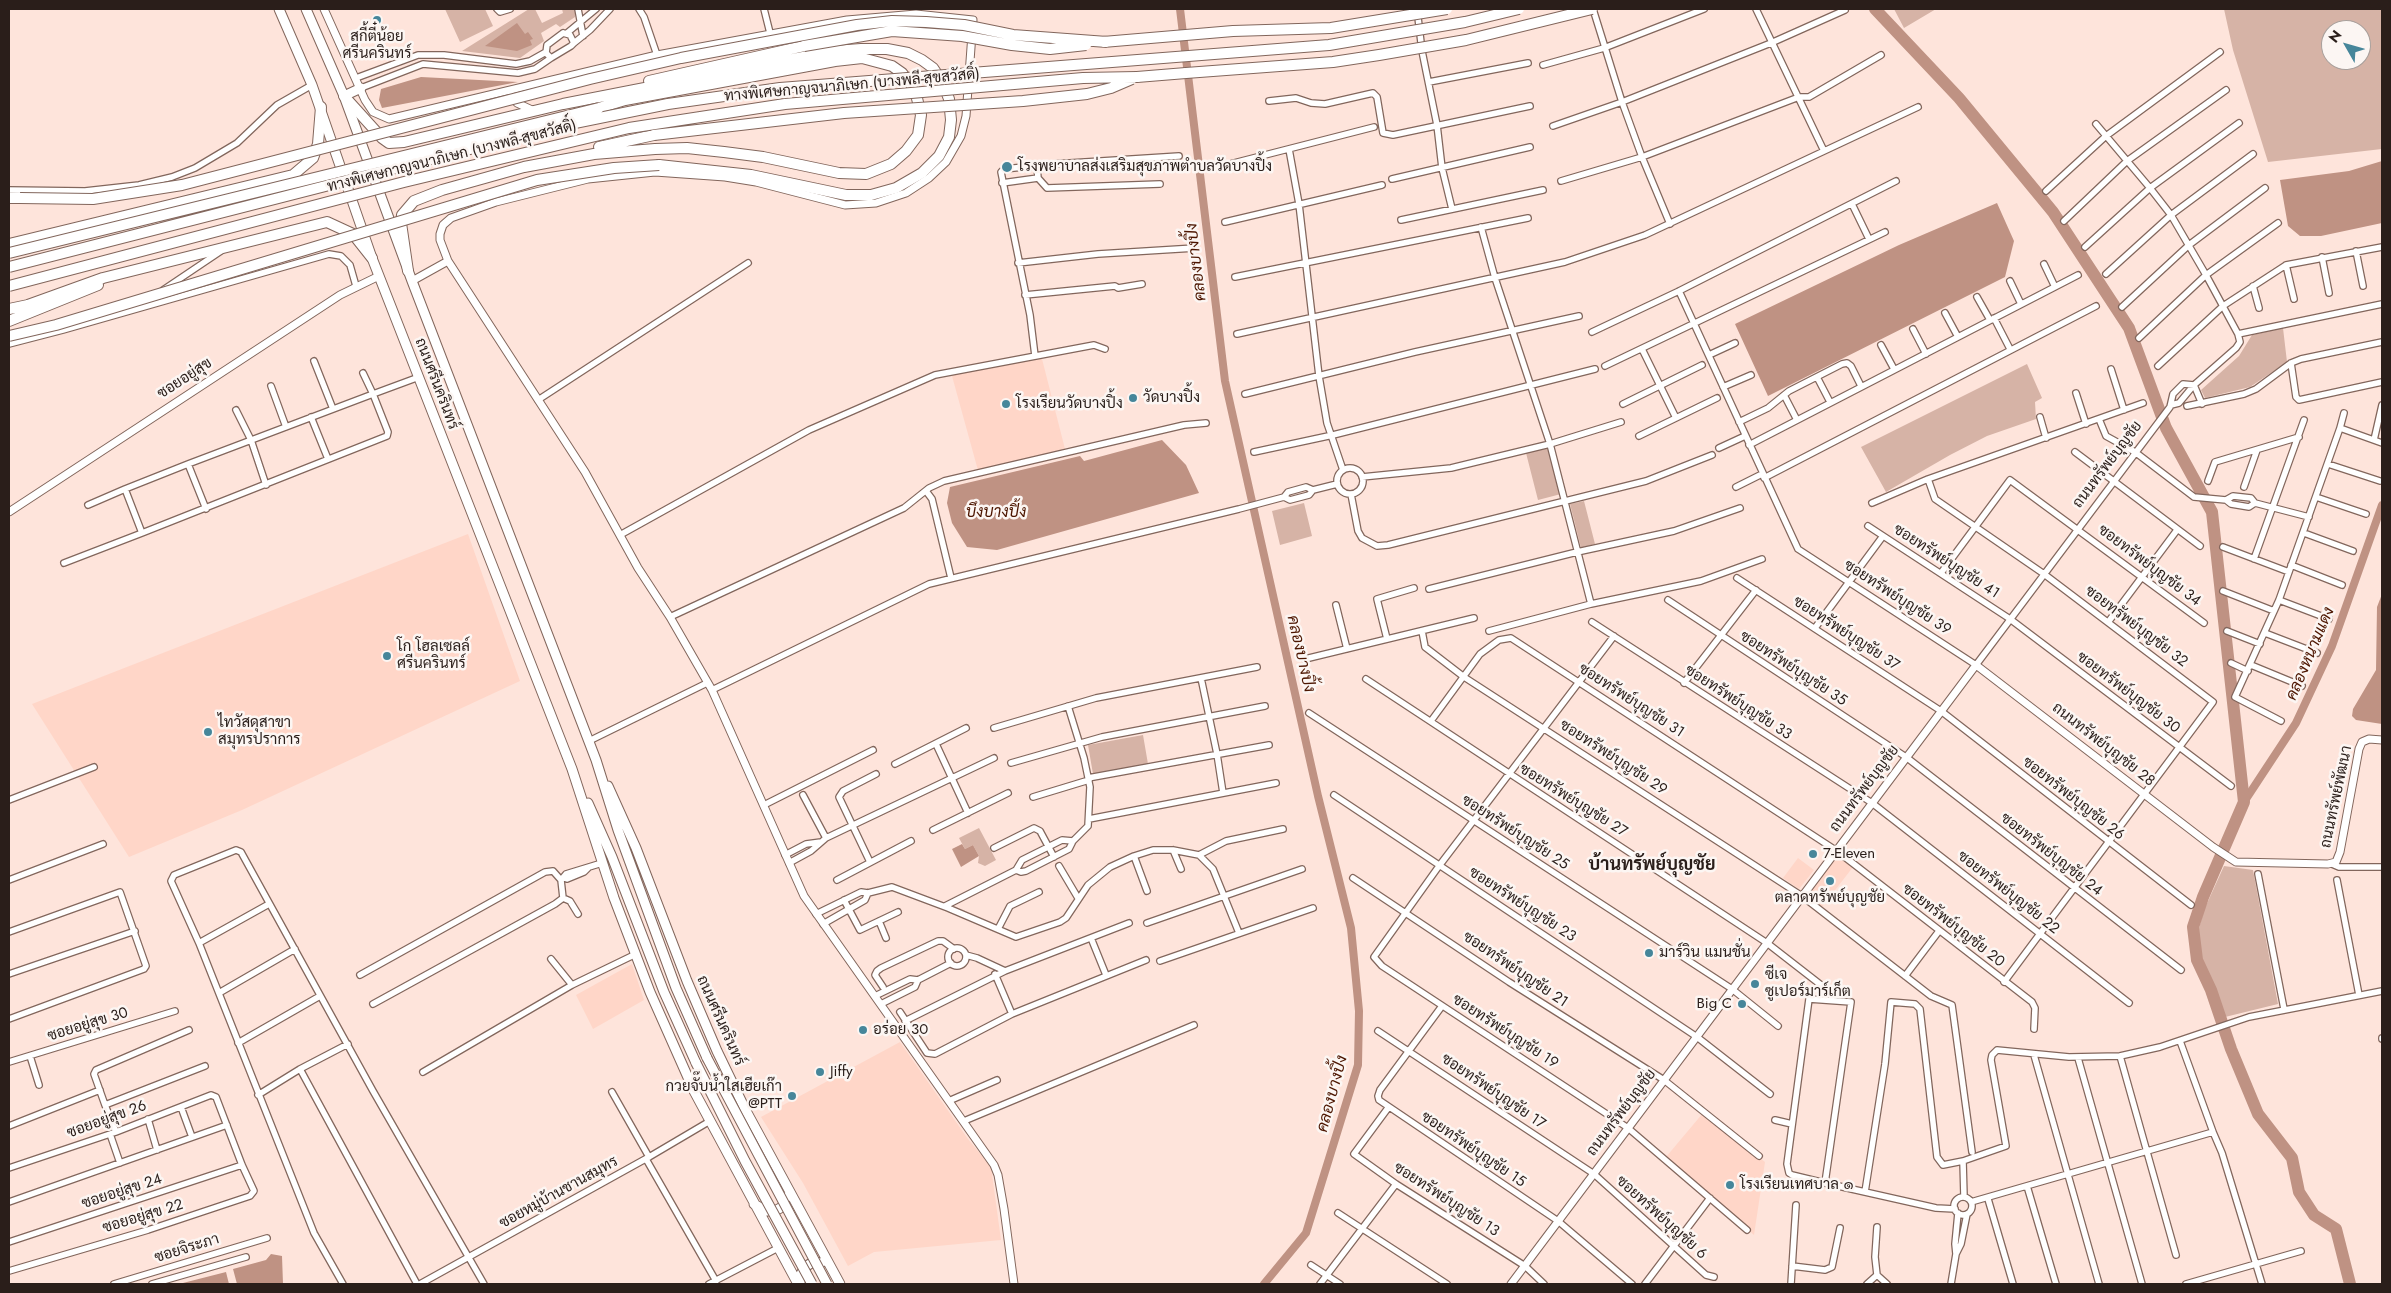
<!DOCTYPE html>
<html>
<head>
<meta charset="utf-8">
<style>
  body { margin:0 }
  #map { position:relative; width:2391px; height:1293px; overflow:hidden; background:#fee4db; font-family:Jost,sans-serif }
  canvas { display:block }
  .frame { position:absolute; inset:0; border:10px solid #2a1e1a; pointer-events:none }
  .north { position:absolute; left:2321px; top:20px; width:50px; height:50px; box-sizing:border-box; background:#fcf6f3; border:1px solid #a8a09c; border-radius:50%; rotate:308deg; font-size:14px; font-weight:700; line-height:20px; text-align:center; color:#2a1e1a }
  .north::after { content:''; display:block; margin:auto; width:18px; height:22px; background:#46869a; clip-path:polygon(50% 0,100% 100%,50% 72%,0 100%) }
</style>
</head>
<body>
<div id="map">
<canvas width="2391" height="1293"></canvas>
<div class="frame"></div>
<div class="north">N</div>
</div>
<script>
const ctx = document.querySelector('canvas').getContext('2d');
ctx.lineJoin = 'round';
function fillPath(path, color) { ctx.fillStyle = color; ctx.fill(path, 'evenodd'); }
const toPath = rows => new Path2D(rows.map(r => 'M' + r).join(''));
function trace(path, color, width, dash) { ctx.strokeStyle = color; ctx.lineWidth = width; ctx.lineCap = dash ? 'butt' : 'round'; ctx.setLineDash(dash || []); ctx.stroke(path); }
function label(font, color, halo, rows, align = 'center') {
  ctx.font = font + ' Jost,Sarabun,sans-serif'; ctx.lineWidth = 5; ctx.setLineDash([]); ctx.textBaseline = 'middle'; ctx.strokeStyle = halo; ctx.fillStyle = color; for (const [text, x, y, turn = 0] of rows) {
    ctx.save(); ctx.translate(x, y); ctx.rotate((+turn || 0) * Math.PI / 180); ctx.textAlign = isNaN(turn) ? turn : align; if (halo) ctx.strokeText(text, 0, 0); ctx.fillText(text, 0, 0); ctx.restore();
  }
}
fillPath(toPath([
  [1041,355,1065,449,979,474,952,376,977,366],
  [468,534,520,681,242,810,129,857,32,704],
  [1838,855,1853,867,1822,907,1807,896],
  [1798,858,1814,870,1799,889,1783,878],
  [632,964,644,1000,593,1029,576,995],
  [900,1042,968,1139,991,1167,1001,1240,874,1252,848,1266,803,1183,761,1117],
  [1703,1113,1765,1162,1754,1235,1666,1157]
]), '#ffd6c8');
fillPath(toPath([
  [445,9,485,9,493,26,460,42],
  [529,9,535,9,542,23,563,13,562,9,575,9,575,17,560,27,556,24,541,33,544,41,520,58,462,51],
  [1894,9,1936,9,1904,28],
  [2224,9,2382,9,2382,149,2268,162,2233,50],
  [2331,30,2361,30,2361,60,2331,60],
  [2283,328,2287,362,2250,387,2205,398,2201,390,2239,356,2252,335],
  [2027,364,2042,398,2035,402,2036,419,1987,436,1950,455,1886,492,1861,447],
  [1550,447,1561,494,1538,500,1526,453],
  [1584,501,1595,544,1581,548,1570,504],
  [1304,503,1312,536,1280,545,1272,511],
  [1143,735,1148,764,1093,774,1088,745],
  [979,828,996,860,985,866,978,863,979,856,973,845,965,849,959,838],
  [2224,866,2253,870,2278,1004,2225,1017,2201,960,2197,935,2204,910]
]), '#d6b3a6');
fillPath(toPath([
  [517,23,525,34,528,32,533,39,530,40,532,45,517,51,485,46],
  [421,77,518,82,382,108,379,100,381,89],
  [2382,161,2382,223,2321,236,2300,236,2288,226,2280,180,2349,171],
  [1997,203,2014,241,2005,277,1768,396,1735,324,1899,245],
  [1162,440,1186,465,1199,493,997,550,967,547,952,523,947,503,950,487,1080,456,1084,461],
  [2382,594,2382,724,2356,720,2352,716,2353,709,2376,670,2377,607],
  [962,844,965,849,973,845,979,856,961,867,952,849],
  [271,1254,282,1256,283,1284,237,1284,233,1269,266,1260],
  [226,1272,229,1284,179,1284]
]), '#bf9283');
trace(toPath([
  [1180,9,1225,381,1318,796,1351,928,1359,1011,1358,1065,1306,1233,1264,1284],
  [2244,802,2296,723,2332,646,2382,505]
]), '#bf9283', 8);
trace(toPath([
  [1875,9,1959,98,2053,212,2129,328,2166,428,2212,512,2244,802,2203,897,2193,927,2197,960,2211,990,2231,1049,2258,1114,2292,1158,2299,1192,2314,1215,2336,1229,2350,1284]
]), '#bf9283', 12);
const minor = toPath([
  [497,9,500,12,510,9],
  [578,9,583,36],
  [639,9,644,17,657,55],
  [764,9,770,33],
  [1417,9,1422,51,1437,125,1442,168,1452,209],
  [1593,9,1622,102,1642,157,1670,224],
  [1756,9,1824,151],
  [563,33,570,35,574,43,571,46,551,58,546,53,547,45,563,33],
  [567,33,596,9],
  [574,43,590,30,610,9],
  [1543,65,1604,48,1704,9],
  [356,78,418,55,444,55,516,64,530,61,546,52],
  [1429,82,1528,63],
  [361,88,423,64,518,73,535,69,551,58],
  [1269,101,1296,98,1311,103,1325,104,1373,93,1377,97,1383,133,1393,135,1530,106],
  [2096,124,2150,188,2171,215,2206,275,2238,334,2240,342,2236,348,2194,385,2179,403,2171,405],
  [1553,126,1622,102,1771,43,1845,10],
  [1289,149,1299,204,1319,376,1327,423,1343,470],
  [1037,166,1038,178,1047,188,1160,184],
  [1222,166,1374,127],
  [1392,179,1530,147],
  [1561,181,1642,157,1799,97,1809,97,1881,55],
  [1002,183,1038,178],
  [9,190,85,191,139,185,172,177,195,168,237,143,277,105,312,85],
  [2046,191,2106,136,2220,52],
  [1852,204,1869,239],
  [1401,220,1543,190],
  [2064,221,2127,161,2226,90],
  [1225,222,1382,185],
  [1481,227,1495,278,1550,444,1591,604],
  [2085,247,2150,188,2239,123],
  [2356,251,2363,286],
  [2322,257,2329,293],
  [1018,263,1098,254,1195,248],
  [2044,264,2055,287],
  [2286,265,2294,299],
  [2106,274,2171,215,2253,154],
  [1235,277,1528,218],
  [2010,281,2021,304],
  [2253,286,2259,308],
  [163,290,221,251],
  [1679,291,1798,549,1976,665,2170,407,2173,394,2183,384,2194,385],
  [1025,295,1115,286,1118,288,1142,284],
  [1977,297,1990,320],
  [2122,307,2189,245,2265,188],
  [1945,313,1958,337],
  [1994,318,2010,349],
  [1913,329,1926,354],
  [1592,332,1679,291,1896,181],
  [1237,334,1565,262,1645,235,1918,107],
  [2238,334,2382,304],
  [2139,338,2206,275,2278,223],
  [9,344,63,330,329,254,341,256,350,265,356,286],
  [1881,345,1894,369],
  [1642,349,1676,418],
  [1709,355,1735,343],
  [1035,356,1030,315,1001,172,1004,169,1054,164,1179,156],
  [314,361,333,409],
  [2291,363,2296,397,2299,400,2382,382],
  [1605,366,1885,232],
  [2158,366,2223,306,2286,265,2382,247],
  [2111,369,2124,410],
  [363,373,373,394,419,377],
  [1817,377,1830,402],
  [2194,385,2202,404],
  [271,386,286,427],
  [1723,387,1751,375],
  [2076,393,2086,424],
  [1245,394,1415,352,1579,316],
  [1784,395,1797,420],
  [538,400,748,263],
  [1623,404,1702,365],
  [2187,406,2244,394,2256,389,2291,363,2301,359,2382,342],
  [236,410,251,440,266,485],
  [311,417,328,459],
  [2040,417,2046,438],
  [2099,419,2106,436,2135,452,2194,497,2226,500,2233,496,2251,498,2255,503,2309,517],
  [1739,422,1768,408,1789,391,1842,364,1847,363,1851,366,1861,386],
  [2340,428,2344,413],
  [1639,436,1717,398],
  [2374,440,2382,405],
  [1749,445,2078,275],
  [1719,448,1745,436],
  [1254,452,1333,435,1595,369],
  [2075,452,2200,546],
  [188,464,206,509],
  [2328,464,2380,481],
  '1337 481a13 13 0 1 1 26 0a13 13 0 1 1-26 0Z',
  [1362,477,1451,468,1550,444,1621,422],
  [1764,478,2096,306],
  [1928,479,1935,499,2044,574,2213,702,2004,982],
  [2208,481,2215,462,2299,437],
  [1736,487,1762,474],
  [2244,487,2257,450],
  [926,491,932,499,951,578],
  [1351,494,1358,531,1362,538,1377,546,1388,545,1646,481,1712,455],
  [1284,497,1290,500,1309,495,1313,490,1337,484],
  [2316,497,2366,514],
  [2226,500,2231,504,2249,507,2255,503],
  [1872,503,1928,479,2143,403],
  [88,505,125,489,188,464,373,394,388,432,387,436,142,533,125,489],
  [1868,526,2010,619,2231,786],
  [2304,533,2353,551],
  [620,535,809,430,935,375,1094,345,1105,349],
  [2223,547,2289,572],
  [2254,559,2304,420],
  [64,563,142,533],
  [2291,565,2342,585],
  [1941,573,2010,480,2204,623],
  [1737,578,1941,711,2191,905],
  [1429,589,1577,552,1674,531,1740,508],
  [2223,591,2274,611],
  [1668,600,1906,757,2181,970],
  [2279,600,2329,619],
  [1336,605,1347,649],
  [670,617,904,508,929,488,944,481,1184,425,1206,423],
  [2109,621,2177,530],
  [1592,622,1872,803,2129,1003],
  [1815,628,1883,536],
  [1422,631,1425,647,1464,677,1802,896,1931,996,1952,1005,1972,1152],
  [1489,631,1591,604,1701,581,1762,559],
  [2227,631,2260,644],
  [2265,633,2317,653],
  [1614,636,1439,866,1374,957,1382,966,1628,1128,1747,1230],
  [1387,639,1377,599,1414,588],
  [1305,659,1474,618],
  [2231,663,2248,671],
  [2251,665,2302,686],
  [1201,678,1217,754,1223,793],
  [1366,679,1767,943,1821,985],
  [1684,683,1756,590],
  [712,690,929,584,1239,509,1284,497,1288,492,1306,487,1313,490],
  [1309,713,1732,989,1778,1026],
  [1431,721,1480,654,1499,640,1511,638,1837,851,2032,1002,2035,1008,2034,1029],
  [2281,721,2235,697,2279,600,2340,428,2382,443],
  [994,728,1096,698,1257,667],
  [589,741,707,683],
  [936,744,968,813],
  [1011,763,1102,737,1265,706],
  [895,764,966,728],
  [1088,778,1269,745],
  [803,795,826,838],
  [1334,795,1697,1037,1770,1094],
  [1033,797,1089,780],
  [9,800,94,767],
  [764,805,873,750],
  [1089,819,1276,783],
  [933,830,1008,793],
  [994,848,1034,828,1040,831,1054,857],
  [1173,850,1181,869],
  [785,855,806,844,821,842],
  [1199,855,1226,841,1283,829],
  [1134,856,1147,891],
  [870,862,839,797,843,791,876,774],
  [789,863,811,851,826,838,994,758],
  [2332,864,2339,867,2382,867],
  [1059,866,1078,898],
  [1016,870,1022,860,1062,840,1073,841],
  [2258,874,2284,1009],
  [564,878,567,879,584,872,588,868],
  [1353,878,1509,982,1664,1080,1759,1156],
  [9,880,103,844],
  [837,880,911,841],
  [2337,880,2359,995],
  [563,898,570,901,578,914],
  [844,900,860,930,898,912],
  [945,906,1016,870,1021,872,1026,871,1069,849,1073,841,1088,826,1090,787,1084,758,1068,706],
  [816,914,861,892,868,893,892,887,948,908,1016,937,1060,922,1066,918,1088,885,1110,867,1134,856,1153,850,1173,850,1199,855,1213,869,1239,933],
  [879,921,886,938],
  [1147,923,1302,869],
  [823,924,865,900,868,893],
  [998,929,1010,906,1039,892],
  [9,932,120,892,146,966,144,969,9,1019],
  [1091,938,1106,975],
  [199,943,269,904],
  '948 957a9 9 0 1 1 18 0a9 9 0 1 1-18 0Z',
  [966,955,977,958,1005,971,1129,923],
  [551,959,572,985],
  [1160,961,1313,908],
  [9,974,135,931],
  [995,974,1012,1014],
  [360,975,545,872,553,871,561,880],
  [1905,976,1939,931],
  [883,987,875,975,877,971,881,968,938,941,943,941,954,949],
  [219,993,295,949],
  [875,996,910,979,918,980,951,963],
  [373,1004,555,904,563,898,561,880,566,874,602,863],
  [881,1004,915,987,918,980],
  [1442,1006,1380,1090,1378,1096,1379,1100,1558,1221,1632,1284],
  [900,1012,927,1053,935,1054,1012,1014,1146,960],
  [905,1021,1005,971],
  [189,1030,96,1070,94,1074,105,1105,205,1066],
  [1378,1031,1594,1174,1706,1275,1714,1277],
  [2382,1038,2382,1039],
  [2180,1041,2213,1132],
  [238,1043,320,996],
  [2034,1055,2099,1284],
  [30,1056,39,1085],
  [2120,1056,2176,1255],
  [2078,1058,2142,1284],
  [9,1062,175,1011],
  [300,1069,348,1044],
  [423,1072,572,985,636,954],
  [612,1092,649,1157],
  [258,1095,300,1069,417,1284],
  [951,1100,997,1080],
  [105,1105,116,1132],
  [181,1107,192,1137],
  [1388,1108,1354,1154,1396,1184,1525,1266,1544,1284],
  [148,1119,157,1150],
  [1775,1120,1792,1124],
  [964,1121,1194,1025],
  [9,1126,100,1090],
  [110,1134,120,1163],
  [646,1159,716,1281],
  [1963,1161,1964,1197],
  [9,1168,116,1132,211,1095,216,1097,242,1165,254,1191,250,1196,148,1230,9,1271],
  [1825,1183,1851,1002,1809,999,1787,1164,1789,1173,1792,1175,1825,1183,1936,1208,1955,1209],
  [2027,1186,2056,1284],
  [1865,1192,1885,1064,1891,1002,1915,1004,1920,1009,1937,1157,1943,1165,1963,1161,2006,1146,1991,1060,1992,1055,1997,1050,2069,1057,2120,1056,2160,1047,2249,1017,2382,991],
  '1954 1206a9 9 0 1 1 18 0a9 9 0 1 1-18 0Z',
  [1988,1199,2013,1284],
  [9,1202,227,1125],
  [1971,1202,2213,1132,2222,1153,2262,1284],
  [1338,1213,1447,1284],
  [9,1242,242,1165],
  [1956,1254,1955,1244,1958,1213],
  [1311,1265,1340,1284],
  [1792,1266,1825,1270,1832,1267,1840,1228],
  [1877,1275,1875,1257,1877,1227],
  [114,1284,267,1238],
  [152,1284,246,1257],
  [343,1284,314,1233,199,943,171,881,174,875,236,850,241,852,373,1091,484,1284],
  [420,1284,649,1157,710,1121],
  [709,1284,778,1248],
  [1320,1284,1396,1184],
  [1645,1284,1710,1198],
  [1791,1284,1796,1205],
  [1867,1284,1877,1275,1887,1284],
  [1951,1284,1956,1254,1961,1244,1967,1214],
  [2186,1284,2301,1251]
]);
const tertiary = toPath([
  [324,9,365,100,373,112,389,119,657,55,847,20,916,14,973,20,966,116,961,136,946,162,929,178,906,193,876,203,845,205,756,182,725,177,655,172,588,179,496,202,451,218,443,225,440,234,440,240,448,261],
  [512,96,517,103,532,110],
  [412,281,448,261,585,472,638,568,670,617,712,690,804,896,994,1165,998,1175,1004,1209,1014,1284],
  [9,512,340,295,379,276],
  [1511,1284,1976,665,2213,847,2236,862,2328,864,2336,862,2340,852,2359,749,2362,742,2369,739,2382,740]
]);
const primary = toPath([
  [279,9,312,85,372,258,572,769,614,898,650,992,694,1091,798,1284],
  [306,9,344,96,412,281,596,760,618,830,676,988,707,1058],
  [344,96,361,88],
  [608,786,636,848,687,981,717,1051,745,1109,840,1284],
  [588,803,612,857,664,992,696,1063],
  [754,1204,766,1211,775,1211,782,1207,786,1197],
  [800,1284,801,1274,805,1267,813,1262,821,1263]
]);
const motorway = toPath([
  [1137,77,1186,73],
  [649,81,804,46],
  [344,96,382,138,389,143,404,142,563,104,834,51,861,49,887,49,908,53,922,60,933,68,943,83,949,99,951,120,949,137,939,156,922,173,896,188,871,195,846,195,751,175,659,165],
  [599,147,654,135],
  [9,198,20,198],
  [9,244,293,175,313,158,318,144,321,107],
  [408,271,401,223,402,215,414,201,442,190,524,167,594,154,655,149,687,148,724,152,763,157,839,173,866,174,891,164,906,151,918,135,921,115,915,90,902,73,892,66,862,58,835,61,625,100,599,108],
  [9,309,28,305,103,278,327,222,353,234,372,258],
  [9,321,98,285]
]);
trace(minor, '#82665c', 8);
trace(tertiary, '#82665c', 9);
trace(primary, '#82665c', 11);
trace(motorway, '#82665c', 12);
trace(minor, '#fff', 5.5);
trace(tertiary, '#fff', 7);
trace(primary, '#fff', 9);
trace(motorway, '#fff', 10);
const primaryBridge = toPath([
  [707,1058,827,1284],
  [696,1063,745,1161,812,1284]
]);
const motorwayBridge = toPath([
  [1103,42,1233,31,1331,28,1447,9],
  [804,46,892,31,962,36,1012,45,1050,49,1086,45],
  [1186,73,1333,62,1379,55,1466,40,1592,9],
  [654,135,844,113,1023,101,1087,94,1111,88,1132,79],
  [20,198,93,199,182,185,590,79,681,58,857,25,892,21,926,22,964,25,1013,35,1107,42],
  [9,253,599,108],
  [9,267,560,126,668,104,780,88,1329,45,1465,22,1519,9],
  [9,286,404,182,629,128,785,104,1083,78,1137,77],
  [9,336,56,325,537,180,614,168,659,165]
]);
trace(primaryBridge, '#82665c', 11, []);
trace(motorwayBridge, '#82665c', 12, []);
trace(primaryBridge, '#fff', 9);
trace(motorwayBridge, '#fff', 10);
for (const [x, y, r, color] of [
  [377,20,5,"#46869a"],
  [1007,167,6,"#46869a"],
  [1133,398,5,"#46869a"],
  [1006,404,5,"#46869a"],
  [387,656,5,"#46869a"],
  [208,732,5,"#46869a"],
  [1813,854,5,"#46869a"],
  [1830,881,5,"#46869a"],
  [1649,953,5,"#46869a"],
  [1755,984,5,"#46869a"],
  [1742,1004,5,"#46869a"],
  [863,1030,5,"#46869a"],
  [820,1072,5,"#46869a"],
  [792,1096,5,"#46869a"],
  [1730,1185,5,"#46869a"]
]) { const dot = new Path2D(); dot.arc(x, y, r, 0, 2 * Math.PI); ctx.fillStyle = color; ctx.fill(dot); trace(dot, '#fcf6f3', 2); }
label('15px', '#2a1e1a', '#fcf6f3', [
  ["สุกี้ตี๋น้อย",377,37,"center"],
  ["ศรีนครินทร์",377,54,"center"],
  ["โรงพยาบาลส่งเสริมสุขภาพตำบลวัดบางปิ้ง",1018,167],
  ["วัดบางปิ้ง",1143,398],
  ["โรงเรียนวัดบางปิ้ง",1016,404],
  ["โก โฮลเซลล์",397,647],
  ["ศรีนครินทร์",397,664],
  ["ไทวัสดุสาขา",218,723],
  ["สมุทรปราการ",218,740],
  ["7-Eleven",1823,854],
  ["ตลาดทรัพย์บุญชัย",1830,898,"center"],
  ["มาร์วิน แมนชั่น",1659,953],
  ["ซีเจ",1765,975],
  ["ซูเปอร์มาร์เก็ต",1765,992],
  ["Big C",1732,1004,"right"],
  ["อร่อย 30",873,1030],
  ["Jiffy",830,1072],
  ["กวยจั๊บน้ำใสเฮียเก๊า",782,1087,"right"],
  ["@PTT",782,1104,"right"],
  ["โรงเรียนเทศบาล ๑",1740,1185]
], 'left');
label('15px', '#2a1e1a', '#fcf6f3', [
  ["ทางพิเศษกาญจนาภิเษก (บางพลี-สุขสวัสดิ์)",852,86,-5],
  ["ทางพิเศษกาญจนาภิเษก (บางพลี-สุขสวัสดิ์)",452,157,-14],
  ["ซอยอยู่สุข",185,379,-33],
  ["ถนนศรีนครินทร์",436,384,69],
  ["ถนนทรัพย์บุญชัย",2108,465,-53],
  ["ซอยทรัพย์บุญชัย 41",1946,562,33],
  ["ซอยทรัพย์บุญชัย 34",2149,566,37],
  ["ซอยทรัพย์บุญชัย 39",1897,598,33],
  ["ซอยทรัพย์บุญชัย 32",2136,627,37],
  ["ซอยทรัพย์บุญชัย 37",1846,634,33],
  ["ซอยทรัพย์บุญชัย 35",1793,669,33],
  ["ซอยทรัพย์บุญชัย 30",2128,693,37],
  ["ซอยทรัพย์บุญชัย 31",1631,701,33],
  ["ซอยทรัพย์บุญชัย 33",1738,703,33],
  ["ถนนทรัพย์บุญชัย 28",2103,745,38],
  ["ซอยทรัพย์บุญชัย 29",1613,758,33],
  ["ถนนทรัพย์บุญชัย",1865,789,-53],
  ["ถนนทรัพย์พัฒนา",2337,797,-78],
  ["ซอยทรัพย์บุญชัย 26",2073,799,38],
  ["ซอยทรัพย์บุญชัย 27",1573,801,32],
  ["ซอยทรัพย์บุญชัย 25",1515,833,33],
  ["ซอยทรัพย์บุญชัย 24",2051,855,38],
  ["ซอยทรัพย์บุญชัย 22",2008,893,38],
  ["ซอยทรัพย์บุญชัย 23",1522,905,33],
  ["ซอยทรัพย์บุญชัย 20",1953,926,38],
  ["ซอยทรัพย์บุญชัย 21",1515,970,34],
  ["ถนนศรีนครินทร์",720,1021,66],
  ["ซอยอยู่สุข 30",88,1025,-17],
  ["ซอยทรัพย์บุญชัย 19",1505,1032,33],
  ["ซอยทรัพย์บุญชัย 17",1493,1092,34],
  ["ถนนทรัพย์บุญชัย",1622,1113,-53],
  ["ซอยอยู่สุข 26",107,1120,-20],
  ["ซอยทรัพย์บุญชัย 15",1473,1150,34],
  ["ซอยอยู่สุข 24",122,1192,-18],
  ["ซอยหมู่บ้านชานสมุทร",559,1193,-29],
  ["ซอยทรัพย์บุญชัย 13",1446,1200,33],
  ["ซอยอยู่สุข 22",143,1217,-17],
  ["ซอยทรัพย์บุญชัย 6",1661,1218,42],
  ["ซอยจิระภา",187,1249,-17]
]);
label('italic 16px', '#4d1601', '#fcf6f3', [
  ["คลองบางปิ้ง",1197,262,-97],
  ["บึงบางปิ้ง",996,513],
  ["คลองบางปิ้ง",1300,654,77],
  ["คลองหนามแดง",2311,654,-67],
  ["คลองบางปิ้ง",1333,1094,-75]
]);
label('bold 18px', '#2a1e1a', '#fcf6f3', [
  ["บ้านทรัพย์บุญชัย",1652,866]
]);
</script>
</body>
</html>
